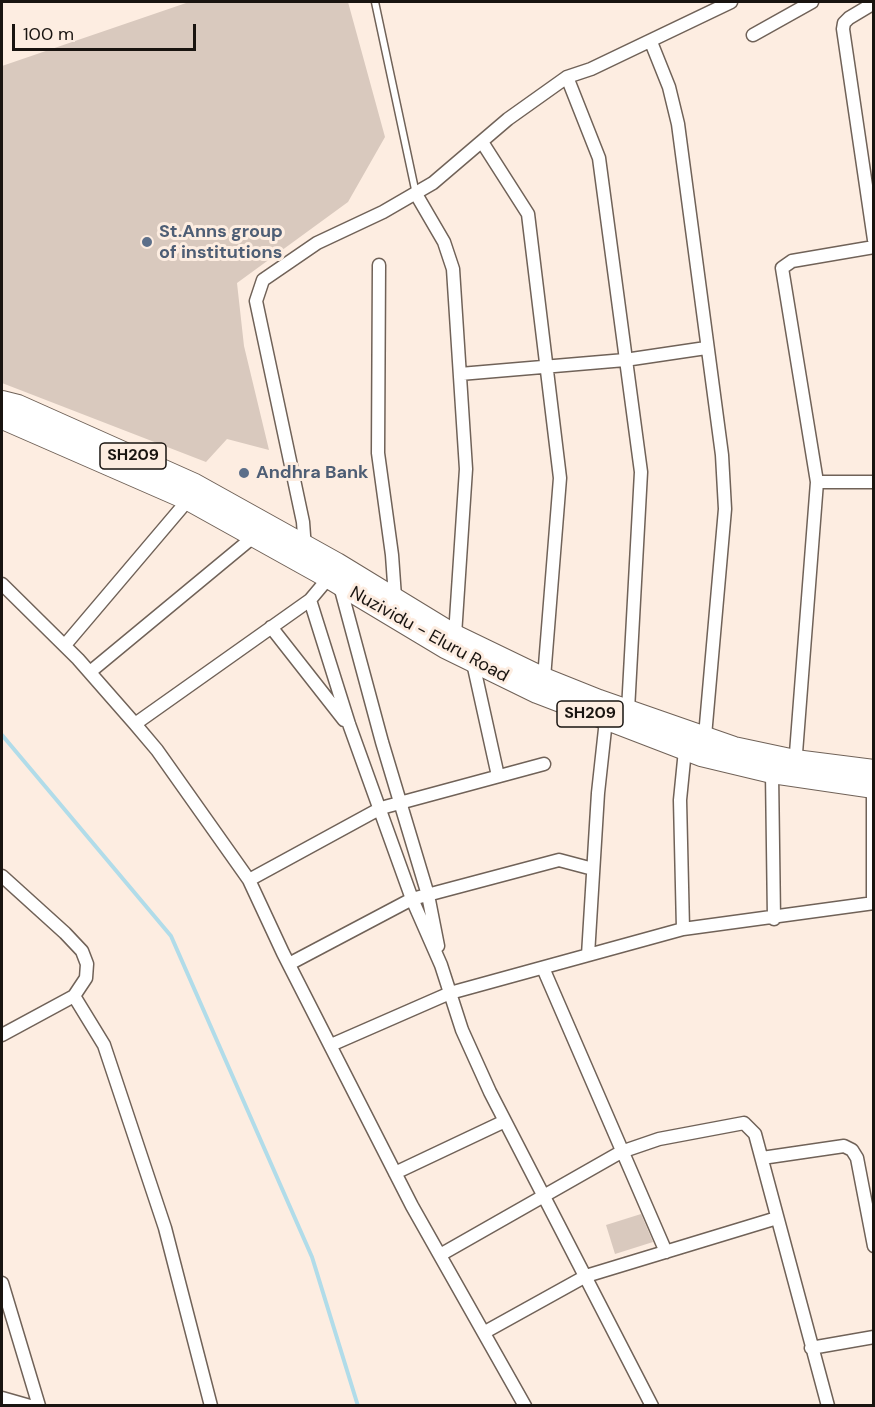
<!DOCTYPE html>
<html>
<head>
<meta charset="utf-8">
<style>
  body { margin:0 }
  #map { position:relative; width:875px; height:1407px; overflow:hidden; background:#fdede1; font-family:"DM Sans",sans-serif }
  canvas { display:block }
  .frame { position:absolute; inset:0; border:3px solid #191410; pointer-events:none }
  .scale { position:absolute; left:12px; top:24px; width:184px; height:27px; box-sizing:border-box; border:3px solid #191410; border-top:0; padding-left:8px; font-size:18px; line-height:21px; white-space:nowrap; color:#191410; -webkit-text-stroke:4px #fdede1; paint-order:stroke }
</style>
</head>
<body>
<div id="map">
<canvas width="875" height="1407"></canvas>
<div class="frame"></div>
<div class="scale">100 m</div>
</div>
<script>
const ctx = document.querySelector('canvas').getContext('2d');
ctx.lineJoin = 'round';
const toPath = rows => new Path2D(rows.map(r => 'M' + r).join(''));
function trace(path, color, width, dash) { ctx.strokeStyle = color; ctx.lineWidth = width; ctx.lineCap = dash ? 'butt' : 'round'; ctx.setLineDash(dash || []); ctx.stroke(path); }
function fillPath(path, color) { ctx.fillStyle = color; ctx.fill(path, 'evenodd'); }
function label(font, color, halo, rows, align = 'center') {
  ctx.font = font + ' "DM Sans",sans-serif'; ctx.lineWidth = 6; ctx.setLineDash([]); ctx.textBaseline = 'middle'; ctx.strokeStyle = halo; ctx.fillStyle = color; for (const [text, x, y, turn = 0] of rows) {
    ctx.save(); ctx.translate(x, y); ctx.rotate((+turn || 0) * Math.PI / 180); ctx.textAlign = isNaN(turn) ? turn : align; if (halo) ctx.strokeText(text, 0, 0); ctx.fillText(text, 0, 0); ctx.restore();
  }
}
trace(toPath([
  [2,735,171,936,312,1257,358,1406]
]), '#b1dce9', 4);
fillPath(toPath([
  [189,2,348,2,385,137,348,202,237,283,244,346,269,450,227,439,206,462,2,383,2,66],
  [641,1214,653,1242,615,1254,606,1225]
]), '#d9c9be');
const lane = toPath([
  [375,2,416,194]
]);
const street = toPath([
  [874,3,849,18,844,23,843,29,874,240],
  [753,35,812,2],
  [651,42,669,87,678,124,722,455,725,509,705,736],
  [567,77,599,158,641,472,628,710],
  [482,142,528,214,560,478,544,678],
  [416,194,444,242,453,269,466,469,455,635],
  [379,265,378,453,392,555,395,597],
  [460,374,625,360,706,348],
  [817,482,874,482],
  [305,549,303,522,256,301,263,280,317,243,383,212,433,183,508,119,567,77,591,69,731,2],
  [2,584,78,659,135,724,157,750,249,880,283,953,412,1206,525,1406],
  [340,586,382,742,428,895,438,946],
  [310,600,349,724,412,899,441,965,462,1030,490,1092,652,1406],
  [271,627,344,720],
  [65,645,188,500],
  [473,663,498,776],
  [90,672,252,538],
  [135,724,310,600,331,575],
  [795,766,817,482,782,268,792,261,874,247],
  [772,773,774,919],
  [2,876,65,933,82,951,87,964,86,978,74,996,2,1035],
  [249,880,381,808,544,764],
  [873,903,873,788],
  [683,929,680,800,685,750],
  [588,955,598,793,606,720],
  [289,964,412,899,559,860,593,869],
  [543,968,666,1252],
  [74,996,104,1045,165,1228,211,1406],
  [331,1045,450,993,683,929,874,903],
  [762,1158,844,1146,852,1150,857,1158,874,1246],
  [395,1173,505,1121],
  [440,1255,621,1152,659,1139,744,1123,755,1134,828,1406],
  [2,1283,39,1406],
  [485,1332,586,1276,777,1218],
  [811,1348,874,1337],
  [2,1398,30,1406]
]);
const primary = toPath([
  [2,401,18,405,195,484,337,563,455,635,544,678,599,700,734,747,795,760,874,770],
  [2,416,5,420,188,500,330,579,445,648,537,693,701,756,772,773,874,788]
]);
trace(lane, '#706258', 9);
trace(street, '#706258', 15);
trace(primary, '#706258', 22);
trace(lane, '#fff', 6);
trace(street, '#fff', 12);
trace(primary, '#fff', 20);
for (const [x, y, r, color] of [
  [147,242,6,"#5c6f8a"],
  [244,473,6,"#5c6f8a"]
]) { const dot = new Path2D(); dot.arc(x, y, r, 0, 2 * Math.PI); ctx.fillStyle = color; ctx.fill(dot); trace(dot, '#fdede1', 2); }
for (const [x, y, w] of [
  [133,456,66],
  [590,714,66]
]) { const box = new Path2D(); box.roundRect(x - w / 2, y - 13, w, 26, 4.5); ctx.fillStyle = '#fdede1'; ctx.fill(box); trace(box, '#191410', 1.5); }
label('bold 16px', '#191410', null, [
  ["SH209",133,456],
  ["SH209",590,714]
]);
label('bold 18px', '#4e5e75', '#fdede1', [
  ["St.Anns group",159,232],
  ["of institutions",159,253],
  ["Andhra Bank",256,473]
], 'left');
label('18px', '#191410', '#fdede1', [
  ["Nuzividu - Eluru Road",429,635,29]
]);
</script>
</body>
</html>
